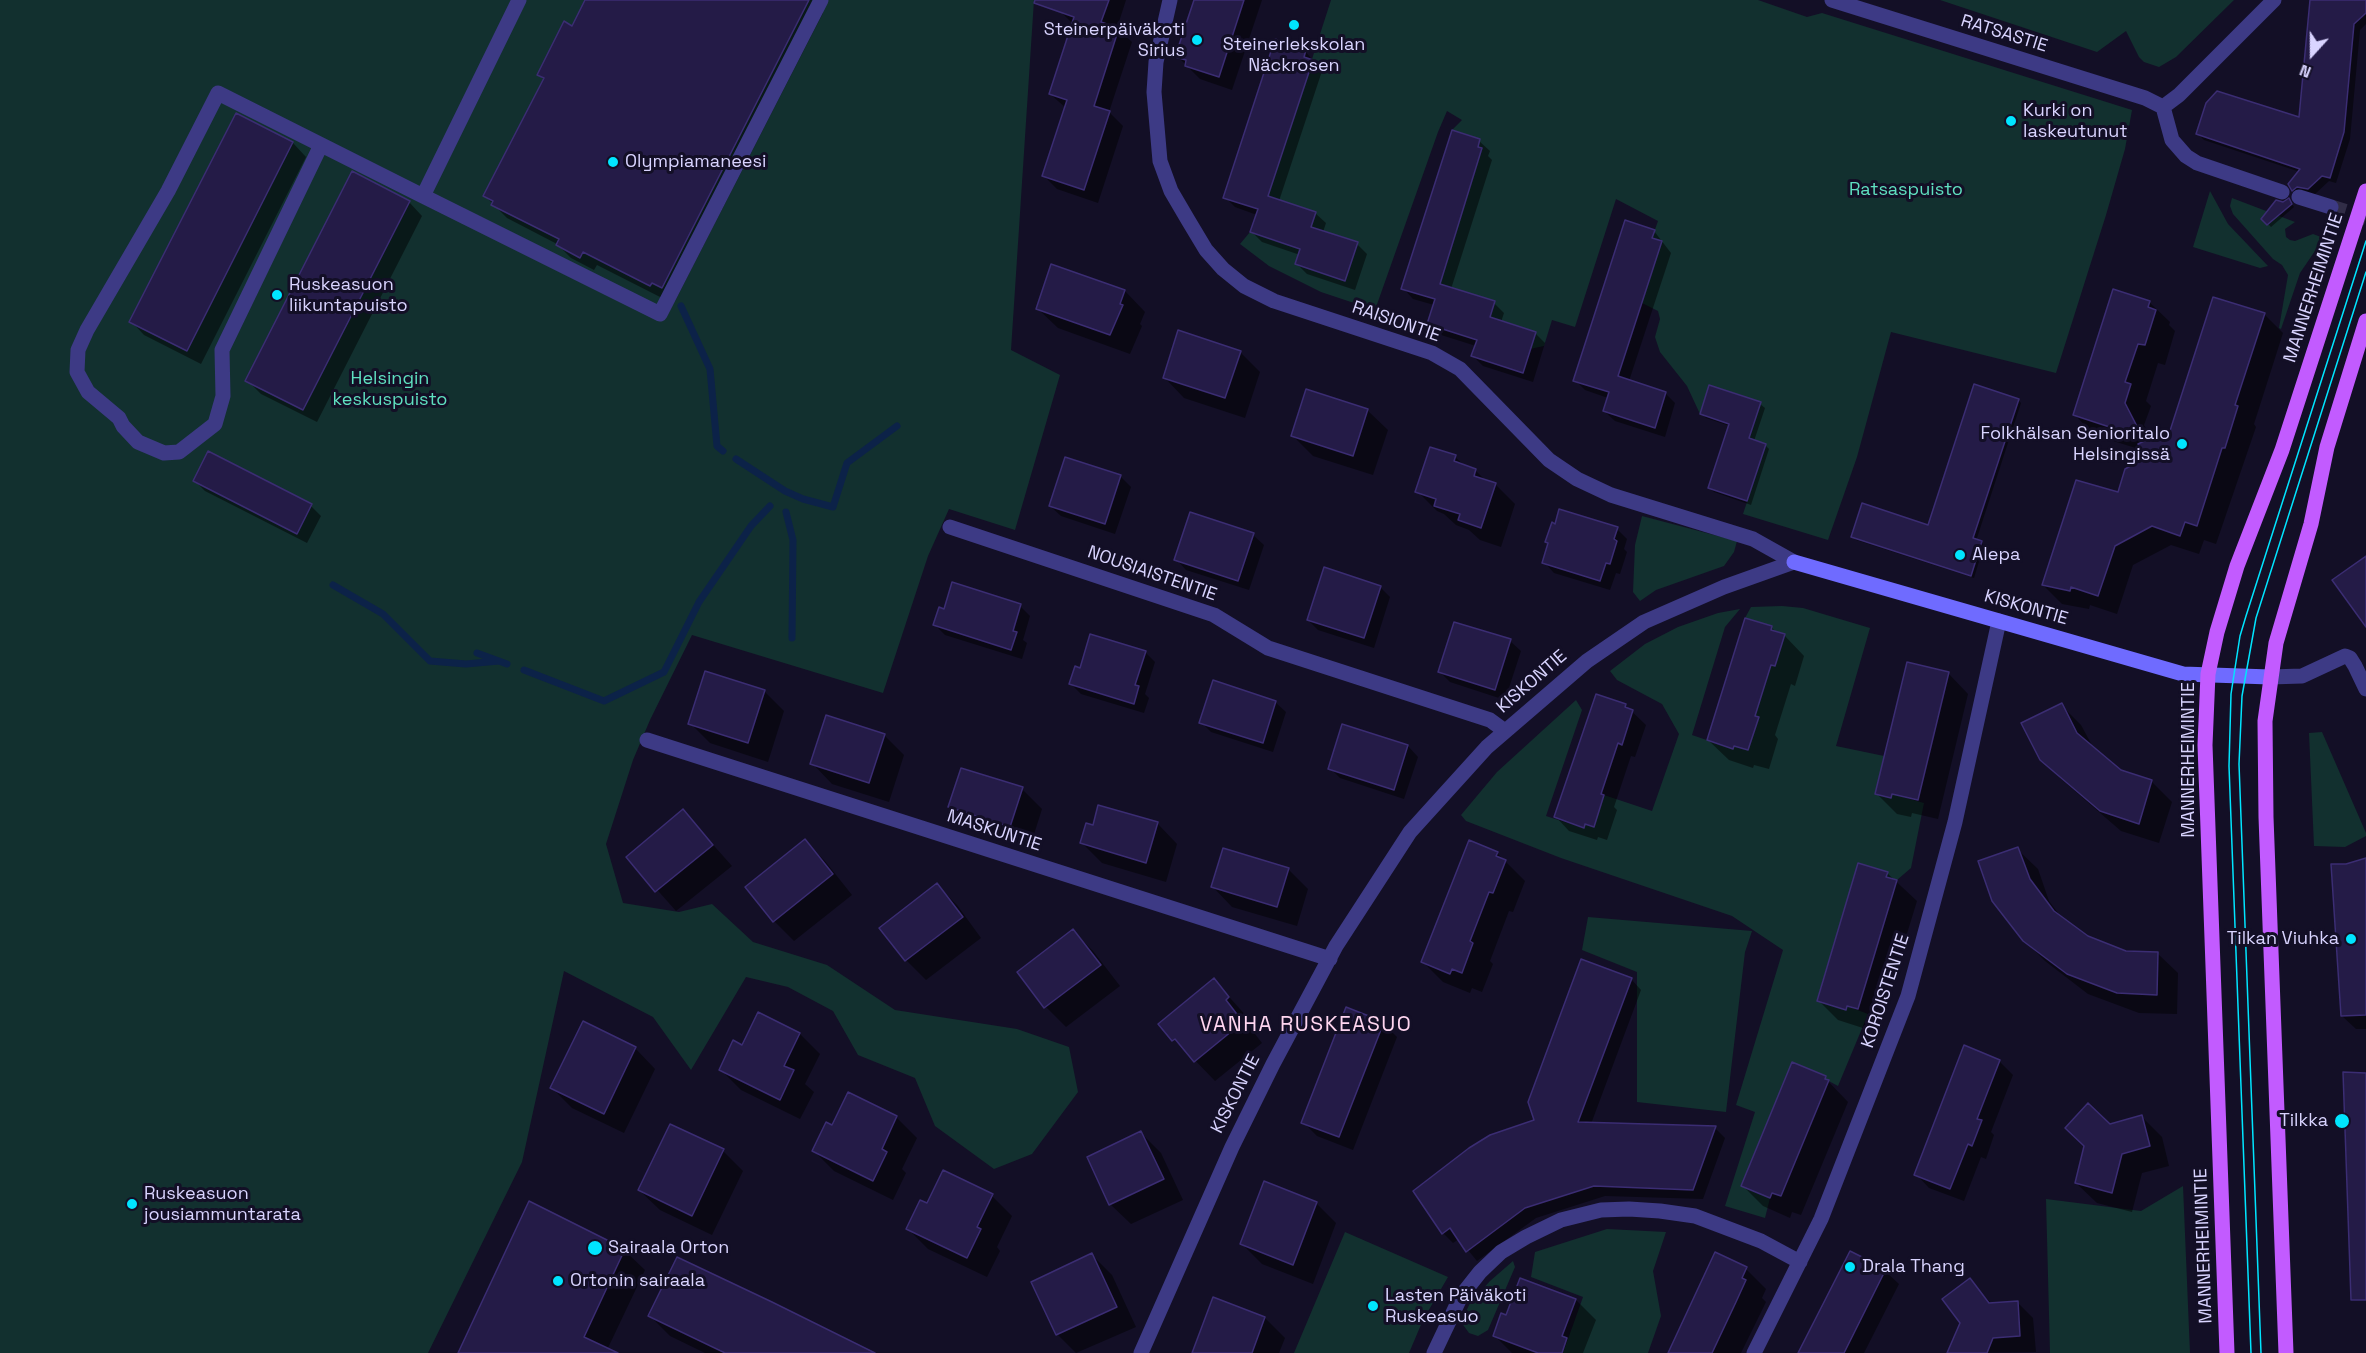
<!DOCTYPE html>
<html>
<head>
<meta charset="utf-8">
<style>
  body { margin:0 }
  #map { position:relative; width:2366px; height:1353px; overflow:hidden; background:#130f26; font-family:"Space Grotesk",sans-serif }
  canvas { display:block }
  .north { position:absolute; left:2282px; top:24px; width:60px; height:60px; -webkit-text-stroke:4px #130f26; paint-order:stroke; rotate:201deg; font-size:16px; font-weight:700; line-height:24px; text-align:center; color:#d9d4ff }
  .north::after { content:''; display:block; margin:auto; width:21px; height:27px; background:#d9d4ff; clip-path:polygon(50% 0,100% 100%,50% 72%,0 100%) }
</style>
</head>
<body>
<div id="map">
<canvas width="2366" height="1353"></canvas>
<div class="north">N</div>
</div>
<script>
const ctx = document.querySelector('canvas').getContext('2d');
ctx.lineJoin = 'round';
function fillPath(path, color) { ctx.fillStyle = color; ctx.fill(path, 'evenodd'); }
const toPath = rows => new Path2D(rows.map(r => 'M' + r).join(''));
function trace(path, color, width, dash) { ctx.strokeStyle = color; ctx.lineWidth = width; ctx.lineCap = dash ? 'butt' : 'round'; ctx.setLineDash(dash || []); ctx.stroke(path); }
function label(font, color, halo, rows, align = 'center') {
  ctx.font = font + ' "Space Grotesk",sans-serif'; ctx.lineWidth = 6; ctx.setLineDash([]); ctx.textBaseline = 'middle'; ctx.strokeStyle = halo; ctx.fillStyle = color; for (const [text, x, y, turn = 0] of rows) {
    ctx.save(); ctx.translate(x, y); ctx.rotate((+turn || 0) * Math.PI / 180); ctx.textAlign = isNaN(turn) ? turn : align; if (halo) ctx.strokeText(text, 0, 0); ctx.fillText(text, 0, 0); ctx.restore();
  }
}
fillPath(toPath([
  [0,0,1034,0,1011,350,1060,375,1015,530,949,509,928,556,883,693,692,635,650,720,633,760,606,844,623,903,679,912,712,904,753,942,827,965,895,1010,1017,1029,1069,1047,1078,1092,1032,1154,994,1169,935,1126,915,1078,858,1055,833,1011,788,987,746,977,691,1070,653,1017,564,971,522,1162,428,1353,0,1353],
  [1331,0,1758,0,1807,17,1822,13,2132,110,2125,149,2106,215,2056,373,1891,332,1857,457,1828,540,1743,514,1766,444,1747,438,1761,403,1709,385,1700,414,1687,386,1660,352,1655,337,1660,319,1658,311,1642,303,1662,241,1652,238,1658,221,1616,199,1575,327,1552,320,1544,346,1530,349,1535,332,1490,317,1494,301,1440,284,1482,149,1478,147,1480,139,1452,130,1462,120,1447,111,1438,132,1375,310,1321,292,1269,266,1240,244,1250,232,1300,249,1296,264,1345,280,1358,242,1311,227,1316,212,1268,196],
  [1940,0,2234,0,2176,57,2159,67,2144,62,2139,57,2126,31,2097,52],
  [2210,191,2228,224,2268,266,2260,268,2193,247],
  [2232,198,2295,222,2285,229,2286,237,2290,240,2295,241,2313,234,2321,237,2317,248,2300,273,2281,329,2279,328,2288,275,2282,265,2273,259,2233,214,2230,206],
  [1642,516,1737,541,1734,552,1724,566,1656,590,1640,601,1633,592,1635,545],
  [1782,606,1803,608,1870,628,1836,746,1884,756,1875,794,1892,794,1924,803,1911,868,1897,880,1886,877,1887,872,1858,863,1817,1000,1846,1010,1847,1006,1868,1014,1838,1086,1825,1079,1826,1076,1792,1063,1741,1186,1770,1198,1765,1218,1725,1206,1755,1112,1736,1105,1783,950,1732,916,1561,858,1466,821,1461,815,1497,772,1576,700,1582,710,1546,816,1583,828,1585,824,1593,827,1604,795,1652,811,1679,734,1662,704,1617,680,1610,671,1645,644,1678,627,1718,613,1740,609,1725,627,1692,735,1733,749,1734,746,1748,750,1759,718,1755,716,1771,665,1775,666,1785,634,1771,630,1772,626,1745,618,1751,607],
  [2322,732,2366,833,2366,836,2345,847,2314,846,2309,733],
  [1588,917,1752,931,1745,952,1726,1112,1637,1102,1637,972,1582,950],
  [2183,1186,2190,1353,2050,1353,2046,1199,2141,1211],
  [1607,1229,1666,1232,1653,1271,1661,1316,1648,1353,1563,1353,1583,1297,1531,1277,1535,1252],
  [1345,1232,1448,1277,1423,1320,1409,1353,1294,1353],
  [1513,1261,1515,1267,1488,1330,1478,1336,1469,1333,1461,1322,1470,1303,1490,1281]
]), '#12302f');
fillPath(toPath([
  [586,0,812,0,823,13,675,301,666,296,664,299,597,265,594,270,571,258,557,244,507,218,485,196,544,80,539,74,572,28],
  [1064,0,1126,0,1117,28,1132,42,1109,112,1123,126,1098,203,1057,189,1044,176,1066,108,1050,94,1073,24,1060,11],
  [1195,0,1262,0,1232,90,1200,79,1177,56],
  [2314,0,2366,0,2366,24,2360,30,2350,139,2336,183,2329,181,2314,195,2299,196,2293,190,2300,172,2204,140,2198,134,2301,119],
  [1305,51,1322,71,1279,201,1315,213,1326,223,1323,232,1357,244,1367,254,1355,290,1307,274,1297,264,1300,255,1262,242,1252,232,1257,215,1235,207,1225,197],
  [236,115,293,143,306,157,201,364,144,335,131,321],
  [1479,141,1490,151,1488,156,1492,160,1451,289,1494,303,1504,313,1501,322,1535,333,1545,343,1533,382,1483,366,1473,356,1476,346,1438,334,1428,324,1434,305,1413,299,1403,288],
  [2289,200,2294,207,2271,227,2263,219],
  [409,202,422,216,317,422,261,394,247,380],
  [1654,231,1671,253,1629,381,1665,393,1675,403,1665,437,1615,421,1604,411,1608,398,1585,390,1575,380],
  [1052,266,1125,291,1145,312,1140,324,1142,326,1130,354,1058,328,1037,308],
  [2149,302,2170,322,2169,325,2175,331,2165,365,2158,363,2146,401,2151,406,2144,425,2152,439,2169,439,2264,314,2283,333,2254,424,2256,427,2216,544,2204,540,2199,554,2171,545,2133,565,2117,614,2090,605,2089,609,2062,604,2043,585,2147,459,2142,450,2094,435,2074,414],
  [1240,352,1260,372,1245,418,1184,398,1164,377],
  [2018,400,2021,403,1976,541,1984,545,1974,578,1856,540,1853,537,1929,526],
  [1760,404,1765,408,1754,441,1765,445,1769,449,1751,505,1714,492,1709,488,1730,426,1706,418,1701,413],
  [1367,410,1388,430,1373,475,1313,456,1293,436],
  [1455,457,1466,467,1475,470,1486,481,1495,484,1515,504,1501,547,1480,540,1469,530,1456,525,1444,514,1437,511,1417,491],
  [1120,476,1131,487,1115,534,1061,516,1050,506],
  [195,481,311,506,321,516,307,543,205,491],
  [1191,514,1253,535,1264,545,1249,590,1186,570,1176,559],
  [1617,529,1627,539,1624,549,1627,552,1620,574,1616,573,1610,590,1554,573,1544,562],
  [1380,587,1390,597,1374,648,1318,630,1308,620],
  [1020,606,1030,616,1023,640,1027,643,1022,659,945,635,935,625,945,611],
  [1771,627,1777,633,1784,635,1804,656,1795,686,1791,684,1775,735,1778,739,1769,769,1754,765,1753,768,1729,760,1708,740],
  [1510,641,1521,651,1505,700,1450,682,1440,672],
  [1145,652,1155,662,1145,694,1149,698,1144,713,1081,694,1071,684],
  [1948,673,1968,694,1938,819,1912,813,1911,817,1897,814,1876,793],
  [764,691,784,711,768,762,710,743,690,723],
  [1275,702,1286,712,1273,752,1211,732,1201,722],
  [1625,705,1646,725,1635,757,1631,756,1614,807,1617,810,1607,840,1598,837,1597,840,1569,831,1556,817],
  [2061,705,2081,725,2094,749,2120,772,2152,782,2172,802,2159,843,2121,831,2062,780,2041,759],
  [884,735,904,755,889,802,832,784,812,763],
  [1408,746,1418,757,1404,799,1340,778,1330,768],
  [1022,789,1042,809,1030,847,970,827,950,807],
  [683,811,732,866,676,911,628,857],
  [1157,823,1177,844,1166,882,1102,863,1082,843,1094,826],
  [805,841,825,861,852,895,794,941,774,921],
  [2017,849,2038,869,2049,901,2064,921,2087,938,2126,952,2157,953,2178,973,2177,1014,2139,1013,2088,994,2045,961,2024,940],
  [1497,853,1525,881,1513,912,1509,911,1490,961,1493,964,1482,992,1472,988,1470,993,1443,982,1423,962],
  [2366,859,2366,1029,2356,1029,2342,1016,2346,866],
  [1288,869,1308,889,1297,926,1232,907,1212,886],
  [1887,873,1917,901,1878,1028,1867,1025,1866,1029,1838,1020,1818,1000],
  [937,885,957,905,981,938,926,980,906,960],
  [1073,931,1093,951,1120,986,1066,1027,1046,1007,1019,972],
  [1631,979,1641,990,1591,1124,1715,1128,1725,1138,1703,1199,1605,1196,1536,1218,1477,1261,1459,1239,1453,1243,1443,1233,1536,1121],
  [1214,980,1248,1018,1245,1021,1262,1043,1215,1081,1160,1024],
  [759,1014,800,1034,820,1054,805,1084,814,1092,800,1119,741,1090,721,1070,743,1047],
  [1383,1023,1397,1037,1353,1150,1317,1136,1303,1122],
  [635,1048,655,1069,624,1133,572,1108,552,1088],
  [1999,1061,2013,1075,1991,1132,1994,1135,1986,1159,1981,1157,1964,1201,1929,1188,1916,1174],
  [1825,1078,1848,1102,1801,1215,1792,1212,1790,1218,1763,1206,1743,1186],
  [848,1094,897,1118,917,1138,902,1169,906,1173,893,1200,834,1171,814,1151,833,1127],
  [2142,1117,2162,1137,2169,1166,2142,1173,2132,1212,2097,1203,2076,1183,2086,1147,2110,1125],
  [1141,1133,1161,1153,1183,1200,1131,1224,1110,1204],
  [723,1151,743,1171,712,1235,660,1210,639,1190],
  [992,1196,1012,1216,997,1247,1000,1251,987,1277,928,1249,907,1228,928,1205],
  [1316,1203,1336,1223,1313,1284,1262,1264,1242,1244],
  [624,1250,645,1270,607,1350,614,1353,459,1353],
  [1092,1255,1112,1275,1136,1327,1076,1353,1057,1334],
  [1746,1269,1766,1289,1762,1298,1766,1302,1741,1353,1669,1353],
  [1885,1271,1899,1284,1864,1353,1800,1353],
  [1970,1280,1992,1304,2017,1302,2033,1318,2036,1352,1949,1353,1962,1322],
  [1576,1300,1596,1320,1583,1353,1512,1353,1494,1335,1507,1317],
  [650,1316,871,1353,705,1353,670,1336],
  [1265,1318,1285,1338,1279,1353,1194,1353]
]), '#0007');
trace(toPath([
  [681,306,710,369,717,446,723,451],
  [736,459,785,491,803,499,833,507,847,463,897,426],
  [786,512,793,540,792,638],
  [333,585,383,614,430,661,466,664,499,661],
  [477,653,507,664],
  [524,670,604,701,664,672,699,602,751,526,770,506]
]), '#0c2248', 7);
const building = toPath([
  [585,0,809,0,662,288,652,283,650,286,583,252,580,258,556,245,559,239,491,205,493,201,483,196,544,78,537,75,564,21,572,26,585,0],
  [1035,0,1109,0,1101,22,1119,28,1094,106,1110,111,1084,190,1042,176,1067,100,1049,94,1074,17,1034,3,1035,0],
  [1194,0,1244,0,1219,77,1185,66,1186,60,1175,57,1194,0],
  [2310,0,2366,0,2366,13,2354,24,2344,132,2330,178,2322,176,2308,189,2297,187,2292,191,2288,184,2300,169,2196,134,2206,103,2217,91,2299,117,2310,0],
  [1275,39,1306,50,1304,57,1313,60,1268,196,1316,212,1311,227,1358,242,1345,281,1295,264,1300,249,1250,232,1258,209,1223,198,1275,39],
  [236,113,293,142,187,351,129,322,236,113],
  [1452,130,1480,139,1478,147,1482,148,1440,284,1495,301,1490,317,1536,332,1523,373,1471,356,1477,340,1427,324,1435,299,1401,289,1452,130],
  [352,171,410,201,303,410,245,381,352,171],
  [2289,198,2292,204,2267,225,2261,219,2276,200,2283,202,2289,198],
  [1625,220,1655,230,1652,238,1662,241,1618,376,1666,392,1655,428,1603,411,1609,392,1573,381,1625,220],
  [1051,264,1125,290,1120,304,1123,305,1110,335,1036,309,1051,264],
  [2113,289,2150,301,2148,307,2156,310,2145,345,2138,344,2125,382,2131,384,2125,403,2143,438,2073,415,2113,289],
  [2213,297,2265,313,2235,405,2238,406,2225,448,2222,448,2197,526,2185,522,2180,536,2152,526,2115,546,2098,596,2071,587,2070,591,2042,585,2076,480,2118,492,2125,469,2145,458,2138,444,2159,434,2168,437,2213,297],
  [1178,330,1241,351,1225,398,1163,378,1178,330],
  [1974,384,2019,399,1973,538,1982,541,1971,576,1851,537,1862,503,1928,525,1974,384],
  [1709,385,1761,402,1749,438,1766,444,1747,501,1708,488,1729,424,1700,414,1709,385],
  [1306,389,1368,409,1353,456,1291,436,1306,389],
  [1430,447,1456,455,1454,461,1476,469,1474,476,1496,483,1481,528,1458,520,1460,514,1434,506,1436,499,1415,492,1430,447],
  [208,451,312,504,297,534,193,481,208,451],
  [1065,457,1121,475,1105,524,1049,506,1065,457],
  [1559,509,1618,527,1614,539,1617,541,1610,564,1606,563,1600,581,1542,563,1548,543,1545,542,1552,522,1555,524,1559,509],
  [1190,512,1254,533,1238,581,1174,560,1190,512],
  [2366,556,2366,627,2332,580,2366,556],
  [1324,567,1381,586,1364,638,1307,620,1324,567],
  [952,582,1021,604,1013,631,1017,632,1011,650,933,625,939,607,944,609,952,582],
  [1745,618,1772,626,1771,630,1785,634,1775,666,1771,665,1755,716,1759,717,1748,750,1734,746,1733,749,1707,740,1745,618],
  [1454,622,1511,639,1495,690,1438,672,1454,622],
  [1090,634,1146,651,1135,685,1139,686,1134,704,1069,684,1075,666,1080,668,1090,634],
  [1907,662,1949,672,1918,800,1892,794,1891,798,1875,794,1907,662],
  [705,671,765,690,748,743,688,724,705,671],
  [1213,680,1276,701,1263,743,1199,723,1213,680],
  [1596,694,1626,704,1625,707,1633,710,1622,745,1618,743,1601,794,1604,795,1594,827,1585,824,1584,828,1554,817,1596,694],
  [2062,703,2077,733,2121,770,2152,780,2139,824,2100,811,2040,760,2021,723,2062,703],
  [826,715,885,734,869,783,810,764,826,715],
  [1342,724,1408,745,1394,790,1328,769,1342,724],
  [961,768,1023,787,1010,827,948,807,961,768],
  [1098,805,1158,822,1146,863,1080,843,1086,823,1093,825,1098,805],
  [683,809,713,845,655,892,626,857,683,809],
  [805,839,833,874,773,922,745,887,805,839],
  [1469,840,1498,852,1496,856,1506,860,1493,893,1489,892,1470,941,1473,943,1462,973,1452,969,1450,974,1421,962,1469,840],
  [2018,847,2030,879,2054,911,2088,936,2126,951,2158,952,2157,995,2117,993,2067,974,2023,941,1992,901,1978,861,2018,847],
  [1223,848,1289,868,1277,907,1211,887,1223,848],
  [2366,858,2366,1015,2341,1016,2331,864,2346,864,2366,858],
  [1858,863,1888,872,1886,877,1897,880,1858,1009,1847,1006,1846,1010,1817,1001,1858,863],
  [937,883,963,917,905,961,879,928,937,883],
  [1073,929,1101,965,1044,1008,1017,972,1073,929],
  [1581,959,1632,978,1578,1122,1716,1126,1693,1190,1594,1186,1525,1208,1466,1252,1450,1228,1442,1234,1413,1191,1469,1148,1490,1135,1534,1120,1528,1102,1581,959],
  [1214,978,1229,997,1226,1000,1243,1022,1194,1062,1175,1039,1172,1041,1158,1024,1214,978],
  [1346,1007,1384,1022,1339,1137,1301,1123,1346,1007],
  [758,1012,800,1033,784,1066,794,1070,780,1100,719,1070,733,1040,742,1045,758,1012],
  [583,1021,636,1047,604,1114,550,1088,583,1021],
  [1964,1045,2000,1060,1977,1119,1982,1120,1972,1146,1968,1144,1950,1189,1914,1175,1964,1045],
  [1792,1062,1826,1076,1825,1079,1829,1080,1781,1196,1772,1193,1770,1198,1741,1186,1792,1062],
  [2343,1072,2366,1073,2366,1300,2351,1300,2343,1072],
  [848,1092,897,1116,882,1149,887,1152,873,1181,812,1151,826,1122,832,1125,848,1092],
  [2088,1103,2110,1124,2142,1115,2150,1146,2122,1154,2112,1193,2075,1183,2084,1146,2065,1128,2088,1103],
  [670,1124,724,1149,692,1216,638,1190,670,1124],
  [1141,1131,1164,1179,1109,1205,1087,1157,1141,1131],
  [943,1170,993,1194,977,1227,981,1229,967,1258,906,1229,920,1200,927,1203,943,1170],
  [1264,1181,1317,1202,1293,1265,1240,1244,1264,1181],
  [529,1201,625,1249,584,1337,618,1353,458,1353,529,1201],
  [1850,1251,1886,1269,1844,1353,1798,1353,1850,1251],
  [1715,1252,1747,1267,1742,1278,1746,1280,1736,1302,1712,1353,1668,1353,1715,1252],
  [1092,1253,1117,1307,1056,1335,1031,1282,1092,1253],
  [677,1257,772,1302,875,1353,725,1353,648,1316,677,1257],
  [1520,1278,1576,1299,1562,1336,1567,1338,1562,1353,1538,1353,1493,1336,1501,1313,1506,1315,1520,1278],
  [1970,1278,1989,1303,2018,1301,2020,1336,1993,1338,1987,1353,1947,1353,1960,1323,1942,1299,1970,1278],
  [1213,1297,1265,1317,1252,1353,1192,1353,1213,1297]
]);
fillPath(building, '#241b47');
trace(building, '#3b2d73', 1.5);
trace(toPath([
  [2331,207,2366,218]
]), '#312d47', 15, [15, 8]);
trace(toPath([
  [1170,0,1156,62,1154,92,1160,161,1171,191,1188,220,1206,250,1223,269,1244,286,1274,301,1432,353,1460,369,1549,460,1577,479,1611,495,1753,539,1794,562],
  [1832,0,2145,98,2163,107],
  [2163,107,2172,140,2186,156,2197,163,2282,192],
  [2163,107,2179,95,2274,0],
  [321,145,222,350,223,396,215,424,179,452,164,453,138,442,123,426,119,418,88,392,77,372,78,350,87,330,168,191,218,93,423,196,519,0],
  [423,196,660,314,821,0],
  [2299,197,2331,207],
  [950,527,1214,615,1268,648,1490,720,1505,731],
  [2270,677,2302,676,2345,656,2350,658,2355,666,2366,689],
  [647,740,1330,959],
  [1141,1353,1232,1147,1273,1064,1336,946,1410,832,1487,747,1587,661,1644,622,1724,587,1794,562],
  [1434,1353,1461,1296,1480,1272,1501,1252,1526,1237,1561,1220,1601,1210,1629,1209,1660,1211,1695,1216,1761,1241,1800,1262],
  [1754,1353,1821,1219,1908,996,1955,822,1999,621]
]), '#3d3a85', 15);
trace(toPath([
  [1794,562,2183,674,2270,677]
]), '#6f6bff', 15);
trace(toPath([
  [2227,1353,2205,745,2208,674,2217,632,2237,566,2282,450,2366,191],
  [2286,1353,2266,817,2265,721,2276,643,2311,524,2327,447,2366,321]
]), '#c25bff', 15);
trace(toPath([
  [2251,1353,2229,766,2231,694,2240,636,2246,616,2366,241],
  [2261,1353,2239,764,2242,696,2256,618,2366,272]
]), '#00e5ff', 1.5);
for (const [x, y, r, color] of [
  [1294,25,6,"#00e5ff"],
  [1197,40,6,"#00e5ff"],
  [2011,121,6,"#00e5ff"],
  [613,162,6,"#00e5ff"],
  [277,295,6,"#00e5ff"],
  [2182,444,6,"#00e5ff"],
  [1960,555,6,"#00e5ff"],
  [2351,939,6,"#00e5ff"],
  [2342,1121,8,"#00e5ff"],
  [132,1204,6,"#00e5ff"],
  [595,1248,8,"#00e5ff"],
  [1850,1267,6,"#00e5ff"],
  [558,1281,6,"#00e5ff"],
  [1373,1306,6,"#00e5ff"]
]) { const dot = new Path2D(); dot.arc(x, y, r, 0, 2 * Math.PI); ctx.fillStyle = color; ctx.fill(dot); trace(dot, '#130f26', 2); }
label('18px', '#d9d4ff', '#130f26', [
  ["Steinerpäiväkoti",1185,30,"right"],
  ["Sirius",1185,51,"right"],
  ["Steinerlekskolan",1294,45,"center"],
  ["Näckrosen",1294,66,"center"],
  ["Kurki on",2023,111],
  ["laskeutunut",2023,132],
  ["Olympiamaneesi",625,162],
  ["Ruskeasuon",289,285],
  ["liikuntapuisto",289,306],
  ["Folkhälsan Senioritalo",2170,434,"right"],
  ["Helsingissä",2170,455,"right"],
  ["Alepa",1972,555],
  ["Tilkan Viuhka",2339,939,"right"],
  ["Tilkka",2328,1121,"right"],
  ["Ruskeasuon",144,1194],
  ["jousiammuntarata",144,1215],
  ["Sairaala Orton",608,1248],
  ["Drala Thang",1862,1267],
  ["Ortonin sairaala",570,1281],
  ["Lasten Päiväkoti",1385,1296],
  ["Ruskeasuo",1385,1317]
], 'left');
label('18px', '#d9d4ff', '#130f26', [
  ["RATSASTIE",2004,34,17],
  ["MANNERHEIMINTIE",2314,288,-72],
  ["RAISIONTIE",1396,322,19],
  ["NOUSIAISTENTIE",1152,574,19],
  ["KISKONTIE",2026,608,16],
  ["KISKONTIE",1532,682,-41],
  ["MANNERHEIMINTIE",2189,760,-90],
  ["MASKUNTIE",994,831,18],
  ["KOROISTENTIE",1886,991,-72],
  ["KISKONTIE",1236,1094,-63],
  ["MANNERHEIMINTIE",2204,1246,-92]
]);
label('18px', '#5fe0c0', '#130f26', [
  ["Ratsaspuisto",1906,190],
  ["Helsingin",390,379],
  ["keskuspuisto",390,400]
]);
ctx.letterSpacing = '1.5px';
label('21px', '#ffd6f0', '#130f26', [
  ["VANHA RUSKEASUO",1306,1025]
]);
ctx.letterSpacing = '0px';
</script>
</body>
</html>
